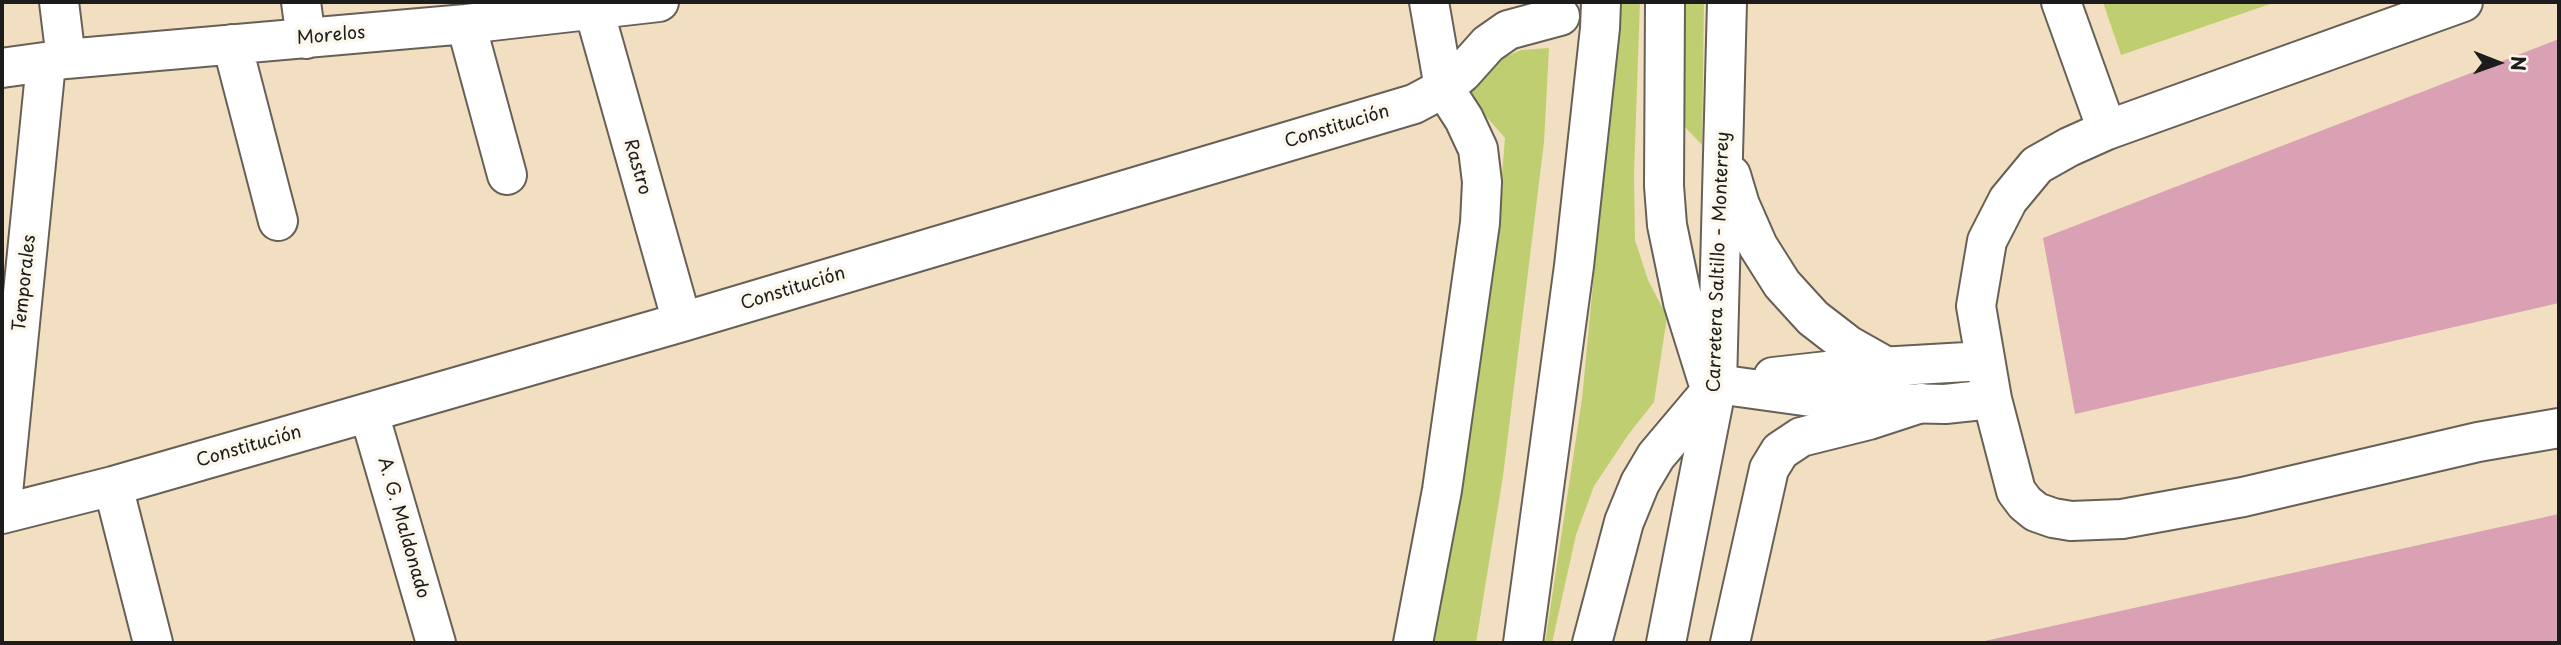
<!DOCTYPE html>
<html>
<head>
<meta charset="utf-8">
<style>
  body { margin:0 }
  #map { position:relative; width:2561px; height:645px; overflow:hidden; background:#f2dfc1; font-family:"Playpen Sans",sans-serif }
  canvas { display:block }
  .frame { position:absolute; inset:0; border:4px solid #1c1c1c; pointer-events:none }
  .north { position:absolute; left:2463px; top:28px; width:70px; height:70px; -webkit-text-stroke:5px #fbf7ec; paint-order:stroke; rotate:91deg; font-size:19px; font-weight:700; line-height:28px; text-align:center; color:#1c1c1c }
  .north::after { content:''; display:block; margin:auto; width:24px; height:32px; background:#1c1c1c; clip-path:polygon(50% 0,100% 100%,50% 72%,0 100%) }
</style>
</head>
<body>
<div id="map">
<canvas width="2561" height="645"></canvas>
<div class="frame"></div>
<div class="north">N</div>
</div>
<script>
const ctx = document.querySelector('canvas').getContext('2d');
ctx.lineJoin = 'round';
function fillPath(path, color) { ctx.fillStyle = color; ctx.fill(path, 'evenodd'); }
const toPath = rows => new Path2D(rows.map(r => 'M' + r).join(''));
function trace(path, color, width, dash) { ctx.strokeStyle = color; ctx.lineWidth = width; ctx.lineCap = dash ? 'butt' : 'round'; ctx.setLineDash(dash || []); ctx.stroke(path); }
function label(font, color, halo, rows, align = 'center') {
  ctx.font = font + ' "Playpen Sans",sans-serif'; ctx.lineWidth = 7; ctx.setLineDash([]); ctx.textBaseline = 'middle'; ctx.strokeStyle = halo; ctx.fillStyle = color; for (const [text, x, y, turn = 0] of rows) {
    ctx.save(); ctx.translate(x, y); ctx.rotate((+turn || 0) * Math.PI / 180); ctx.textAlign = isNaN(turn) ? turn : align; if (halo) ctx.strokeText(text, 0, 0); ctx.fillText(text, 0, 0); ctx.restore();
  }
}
fillPath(toPath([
  [1620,2,1640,2,1634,174,1635,240,1648,280,1667,317,1654,402,1628,435,1594,486,1576,535,1552,643,1545,643,1582,399],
  [1682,2,1704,2,1702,145,1684,126,1681,81],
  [2103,2,2276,2,2121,55],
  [1549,48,1544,142,1503,476,1476,643,1431,643,1500,199,1505,138,1483,113,1466,100,1489,64,1521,50]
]), '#bfce71');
fillPath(toPath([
  [2559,39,2559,303,2075,414,2043,238],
  [2559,514,2559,643,1980,643,1980,642]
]), '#daa1b5');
const minor = toPath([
  [59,2,66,59],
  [301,2,306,39],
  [2061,2,2107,130],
  [2463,2,2107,130,2069,147,2037,165,2008,200,1987,241,1976,306,1992,399,2016,491,2025,503,2036,512,2053,518,2071,521,2122,519,2243,497,2478,442,2559,428],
  [594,10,682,322],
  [466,24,507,175],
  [232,44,278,221],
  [2,68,66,59,466,24,659,2],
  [1773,377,1845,369,1984,361],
  [1717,384,1847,402,1945,404,1992,399],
  [369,413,436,643],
  [113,486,153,643],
  [2,503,46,63],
  [2,514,113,486,682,322,1414,104,1444,88,1462,73,1488,44,1508,30,1560,16],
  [1413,643,1442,490,1480,223,1482,182,1478,149,1464,119,1444,88,1429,2]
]);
const major = toPath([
  [1665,2,1664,186,1667,225,1683,302,1707,379],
  [1731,175,1740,205,1758,246,1782,284,1813,318,1848,345,1887,367],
  [1523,643,1574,266,1600,28,1601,2],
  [1592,643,1624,522,1640,483,1656,456,1715,386],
  [1666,643,1717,384,1727,2],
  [1730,643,1769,469,1780,451,1801,437,1869,420,1921,403]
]);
trace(minor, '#676056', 42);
trace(major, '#676056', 42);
trace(minor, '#fff', 38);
trace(major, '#fff', 38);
label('18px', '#1c1c1c', '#fbf7ec', [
  ["Morelos",331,36,-5],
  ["Constitución",1337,127,-17],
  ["Rastro",637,167,74],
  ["Carretera Saltillo - Monterrey",1719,262,-88],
  ["Temporales",25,283,-84],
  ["Constitución",793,289,-17],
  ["Constitución",249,447,-16],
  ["A. G. Maldonado",403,528,74]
]);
</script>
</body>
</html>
